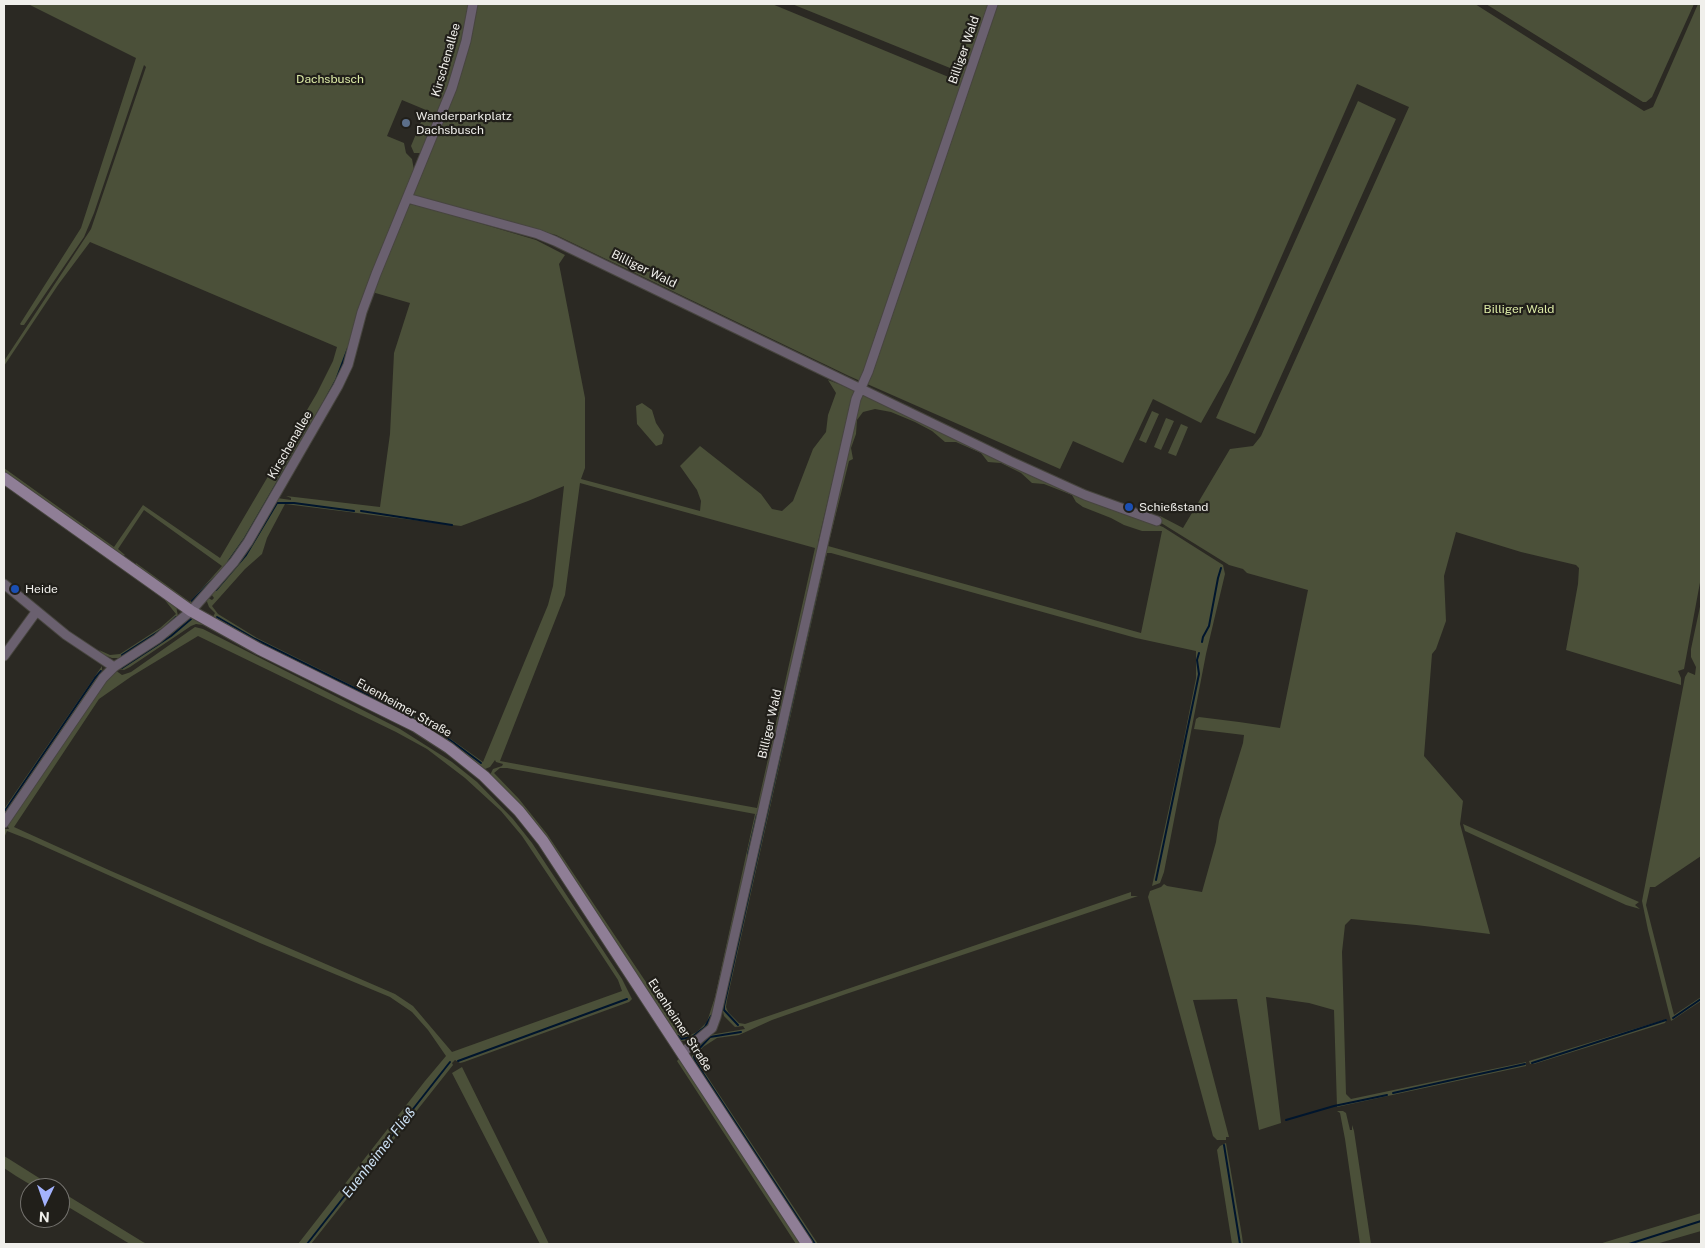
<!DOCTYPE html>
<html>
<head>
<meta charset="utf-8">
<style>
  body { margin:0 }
  #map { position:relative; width:1705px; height:1248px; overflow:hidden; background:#2b2923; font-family:"Public Sans",sans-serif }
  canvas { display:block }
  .frame { position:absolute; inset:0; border:5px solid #f0efeb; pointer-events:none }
  .north { position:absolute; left:20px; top:1178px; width:50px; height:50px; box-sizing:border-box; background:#211f1a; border:1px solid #74726e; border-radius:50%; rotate:183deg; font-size:14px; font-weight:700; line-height:20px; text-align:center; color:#f0efeb }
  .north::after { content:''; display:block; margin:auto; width:18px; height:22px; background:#a3b2fd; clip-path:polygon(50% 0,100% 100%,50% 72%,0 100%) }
</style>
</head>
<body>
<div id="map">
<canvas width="1705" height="1248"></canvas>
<div class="frame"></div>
<div class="north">N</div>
</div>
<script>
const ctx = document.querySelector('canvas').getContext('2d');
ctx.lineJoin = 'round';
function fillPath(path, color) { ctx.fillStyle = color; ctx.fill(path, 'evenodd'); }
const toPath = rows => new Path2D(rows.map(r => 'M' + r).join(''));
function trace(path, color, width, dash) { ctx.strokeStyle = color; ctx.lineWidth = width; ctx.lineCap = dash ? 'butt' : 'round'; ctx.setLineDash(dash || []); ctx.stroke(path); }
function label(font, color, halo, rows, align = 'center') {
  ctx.font = font + ' "Public Sans",sans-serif'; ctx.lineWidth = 4.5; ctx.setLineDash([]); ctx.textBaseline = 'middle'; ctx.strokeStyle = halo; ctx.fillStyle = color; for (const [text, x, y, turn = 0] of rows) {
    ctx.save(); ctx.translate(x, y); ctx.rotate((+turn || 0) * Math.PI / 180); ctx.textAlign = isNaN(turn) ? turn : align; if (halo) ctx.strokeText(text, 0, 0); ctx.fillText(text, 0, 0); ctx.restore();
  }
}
fillPath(toPath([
  [28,4,470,4,459,58,423,153,414,153,411,146,426,110,402,100,387,136,404,143,406,153,412,159,414,170,345,366,243,546,194,603,189,603,135,566,136,563,190,602,222,566,144,510,118,549,125,555,123,556,87,532,87,529,83,526,81,527,4,473,4,468,114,547,143,505,220,558,317,393,333,361,337,347,90,242,58,285,4,366,4,361,91,229,146,67,144,65,94,213,84,237,24,325,21,325,20,324,81,228,136,58],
  [475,4,772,4,951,78,955,70,792,4,1475,4,1644,111,1653,107,1698,4,1701,4,1701,577,1684,669,1678,671,1681,678,1681,685,1566,650,1578,584,1579,568,1576,565,1521,552,1456,532,1444,576,1446,621,1436,649,1432,654,1424,756,1463,801,1460,824,1490,934,1416,925,1351,919,1345,925,1342,952,1346,1094,1351,1099,1526,1062,1526,1066,1337,1107,1334,1010,1309,1003,1266,997,1281,1123,1259,1130,1237,999,1193,1000,1229,1137,1226,1137,1226,1140,1217,1140,1213,1136,1148,897,1150,891,1161,887,1164,884,1167,886,1202,892,1216,842,1219,821,1243,743,1244,735,1194,729,1196,719,1199,717,1239,722,1280,728,1308,590,1247,573,1243,569,1229,565,1158,521,1160,516,1183,528,1230,449,1253,446,1261,436,1409,107,1357,84,1252,324,1229,373,1201,423,1153,399,1123,463,1073,441,1060,469,849,376,556,235,412,197],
  [1486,4,1694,4,1652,97,1646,102,1643,102],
  [1358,101,1396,119,1255,434,1216,418],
  [411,204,449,214,536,240,565,255,559,264,585,398,585,468,581,479,700,511,701,501,697,490,680,466,700,446,761,494,772,509,782,511,793,501,813,449,826,432,828,415,836,393,828,380,854,390,818,542,821,543,711,1024,693,1040,680,1041,490,775,493,769,502,766,503,764,496,762,495,760,490,767,485,769,417,722,416,718,411,719,253,641,213,617,215,613,209,607,206,599,208,598,212,600,214,598,211,594,277,498,291,500,291,498,286,496,380,507,390,434,394,353,410,303,372,292,407,207],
  [580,483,815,548,757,808,500,761,565,595],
  [564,486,553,586,548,605,483,762,431,725,257,638,218,614,212,606,245,569,262,554,267,538,285,504,461,526,528,501],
  [500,768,507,768,755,814,715,997,707,1022,697,1032,688,1036,682,1036,547,834,519,799,494,773],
  [864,395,1075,493,1163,527,1223,565,1225,574,1206,654,1164,872,1160,883,1152,886,1182,749,1196,678,1196,651,1136,638,831,553,827,553,727,1000,726,1007,728,1012,739,1023,745,1024,1131,892,1131,896,1138,896,846,994,772,1020,739,1035,717,1038,703,1047,698,1054,699,1064,818,1244,812,1244,692,1059,692,1056,702,1041,710,1035,745,1029,743,1026,735,1027,724,1016,722,1007,861,396],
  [875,409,891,412,915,422,932,431,945,442,956,442,981,453,988,462,1001,463,1021,473,1032,483,1044,484,1072,495,1076,502,1083,507,1111,518,1124,525,1142,531,1162,531,1141,633,828,546,849,461,853,459,851,448,856,434,857,420,863,412],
  [642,403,652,410,656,423,664,435,662,444,656,446,637,424,636,406],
  [1152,411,1159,414,1146,443,1139,440],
  [1166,418,1174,421,1161,450,1154,447],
  [1181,424,1188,427,1176,456,1168,453],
  [4,483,176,606,178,616,174,623,120,658,112,658,104,655,99,650,110,655,120,654,160,628,176,614,164,599,4,485],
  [1701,602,1701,856,1655,887,1650,887,1646,905,1674,1015,1701,997,1701,1001,1671,1021,1648,930,1642,901,1685,677,1688,672,1695,675,1696,667,1691,657,1691,649],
  [190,616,203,625,196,624,191,626,130,667,124,670,119,669],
  [195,627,203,629,400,729,452,762,477,782,513,819,532,843,622,979,632,999,629,1002,464,1062,460,1063,455,1060,452,1063,453,1065,311,1244,298,1244,425,1081,446,1056,428,1030,412,1012,390,997,260,943,30,840,7,831,4,838,4,829,9,829,7,825,94,694,115,670,122,675,131,672],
  [198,636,396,732,427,749,465,778,501,811,522,836,599,951,618,980,622,991,452,1052,413,1006,395,994,111,871,14,827,99,699,132,676],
  [102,666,102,673,4,819,4,809],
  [1463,824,1639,902,1635,905,1640,909,1626,905,1465,831],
  [1667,1019,1665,1023,1534,1064,1530,1064,1529,1061],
  [679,1059,802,1244,796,1244,677,1061],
  [462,1067,534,1213,549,1244,540,1244,452,1073],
  [1337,1111,1343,1111,1346,1113,1350,1130,1352,1130,1352,1125,1354,1131,1371,1244,1360,1244,1345,1139,1340,1113],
  [1226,1143,1242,1236,1243,1244,1232,1244,1217,1150,1220,1146],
  [4,1156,9,1159,55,1188,36,1188,16,1176,4,1168],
  [60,1191,143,1242,147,1244,130,1244,60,1202],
  [1701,1213,1701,1231,1656,1244,1599,1244]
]), '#4b5039');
trace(toPath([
  [361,511,452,525],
  [228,562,245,538,324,402,336,380,348,348],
  [216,590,246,555,277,503,294,503,354,511],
  [192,601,215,577],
  [217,617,255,639,413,717],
  [1202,642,1203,637,1209,626,1218,578,1221,568],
  [122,655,164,628,176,617],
  [122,668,171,636,191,619],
  [418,719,450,740,481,763],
  [4,812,95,678,101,671],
  [4,833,4,832],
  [748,854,757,815],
  [1156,880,1199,674,1197,660,1199,653],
  [1673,1018,1701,999],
  [738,1025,724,1010,724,1006,825,555],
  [741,1032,710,1037,697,1051,694,1057,695,1061,815,1244],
  [678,1036,681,1039,692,1037,705,1027,711,1016],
  [458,1061,627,999],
  [1532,1063,1666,1020],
  [1393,1093,1525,1064],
  [1286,1120,1334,1106,1387,1095],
  [1224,1145,1240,1244],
  [307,1244,450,1062],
  [1629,1244,1701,1221]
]), '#00152d', 2);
const minor = toPath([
  [407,198,538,234,555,241,1010,461,1085,495,1157,521],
  [4,584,66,635,114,667],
  [4,656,36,612],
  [4,823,103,678,114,667,157,639,191,611,234,562,248,542,338,386,348,365,362,312,376,274,452,88,466,41,473,4],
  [682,1053,712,1028,716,1017,856,399,868,372,993,4]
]);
const secondary = toPath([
  [4,478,191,611,259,649,415,726,449,748,484,776,519,811,543,841,807,1244]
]);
trace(minor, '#47453f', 11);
trace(secondary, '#47453f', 13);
trace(minor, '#6a606f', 9);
trace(secondary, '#8f7e96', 11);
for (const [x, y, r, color] of [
  [406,123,5,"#5c6f8a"],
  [1129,507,5,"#1a4fb4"],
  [15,589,5,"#1a4fb4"]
]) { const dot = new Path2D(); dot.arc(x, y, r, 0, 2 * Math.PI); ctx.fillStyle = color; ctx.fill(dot); trace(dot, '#211f1a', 2); }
label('12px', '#f0efeb', '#211f1a', [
  ["Billiger Wald",964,50,-71],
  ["Kirschenallee",446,60,-74],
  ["Billiger Wald",644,269,26],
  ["Kirschenallee",290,445,-60],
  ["Euenheimer Straße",404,708,29],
  ["Billiger Wald",770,724,-77],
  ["Euenheimer Straße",680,1025,57]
]);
label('12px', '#dceaa6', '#211f1a', [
  ["Dachsbusch",330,79],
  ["Billiger Wald",1519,309]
]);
label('12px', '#f0efeb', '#211f1a', [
  ["Wanderparkplatz",416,116],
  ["Dachsbusch",416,130],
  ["Schießstand",1139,507],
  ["Heide",25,589]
], 'left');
label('italic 14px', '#cbe0f4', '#211f1a', [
  ["Euenheimer Fließ",379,1153,-52]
]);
</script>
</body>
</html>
